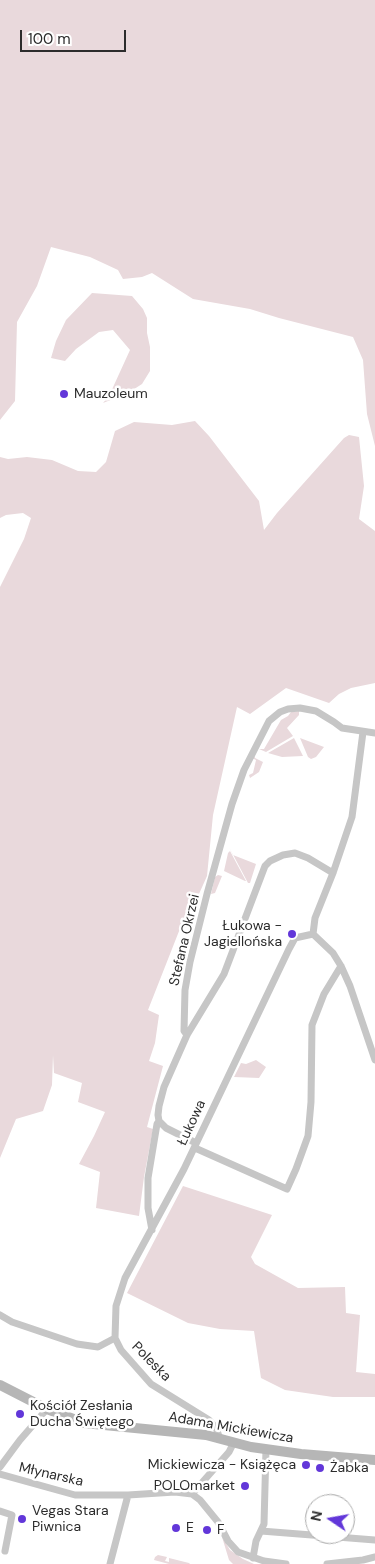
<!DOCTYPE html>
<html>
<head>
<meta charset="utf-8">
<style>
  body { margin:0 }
  #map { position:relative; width:375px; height:1564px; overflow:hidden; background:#fff; font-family:"DM Sans",sans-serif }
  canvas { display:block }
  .north { position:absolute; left:305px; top:1494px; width:50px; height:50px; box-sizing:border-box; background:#fff; border:1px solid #ababab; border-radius:50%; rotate:282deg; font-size:14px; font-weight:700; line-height:20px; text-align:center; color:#2c2c2c }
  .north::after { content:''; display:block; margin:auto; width:18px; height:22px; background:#6237d9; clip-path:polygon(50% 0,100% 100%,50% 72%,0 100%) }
  .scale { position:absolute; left:20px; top:30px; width:106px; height:22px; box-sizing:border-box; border:2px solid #2c2c2c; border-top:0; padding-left:6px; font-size:15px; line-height:18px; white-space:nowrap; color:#2c2c2c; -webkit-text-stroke:4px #fff; paint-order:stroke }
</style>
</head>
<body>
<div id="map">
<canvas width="375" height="1564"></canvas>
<div class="north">N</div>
<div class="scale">100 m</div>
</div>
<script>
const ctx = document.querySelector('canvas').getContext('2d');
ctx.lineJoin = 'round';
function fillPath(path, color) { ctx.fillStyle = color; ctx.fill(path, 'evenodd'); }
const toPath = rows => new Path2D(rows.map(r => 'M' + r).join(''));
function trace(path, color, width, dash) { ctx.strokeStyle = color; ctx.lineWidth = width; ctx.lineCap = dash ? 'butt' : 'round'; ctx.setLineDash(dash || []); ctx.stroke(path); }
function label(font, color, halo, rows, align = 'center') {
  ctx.font = font + ' "DM Sans",sans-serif'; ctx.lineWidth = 5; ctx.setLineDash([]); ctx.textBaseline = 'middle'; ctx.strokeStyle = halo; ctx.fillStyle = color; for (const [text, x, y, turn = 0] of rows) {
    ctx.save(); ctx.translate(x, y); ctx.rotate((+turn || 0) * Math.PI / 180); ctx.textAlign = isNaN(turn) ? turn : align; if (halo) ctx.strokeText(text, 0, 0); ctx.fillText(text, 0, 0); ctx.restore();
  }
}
fillPath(toPath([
  [0,0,375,0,375,446,367,414,363,360,353,337,279,318,250,309,193,299,152,273,142,277,123,279,118,270,90,257,51,247,37,286,17,322,15,401,0,420],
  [92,293,132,296,143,309,147,318,147,333,150,347,150,371,142,384,128,393,103,403,109,396,130,350,113,330,99,332,76,349,65,361,51,358,56,341,66,320],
  [195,421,209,436,259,501,264,530,277,513,344,438,349,435,359,437,364,486,359,519,375,531,375,683,351,688,339,694,329,703,286,688,250,714,237,707,213,815,207,876,186,923,183,921,148,1010,159,1015,155,1043,149,1061,163,1066,147,1127,153,1129,144,1177,139,1216,96,1208,100,1172,79,1164,94,1136,105,1112,78,1102,82,1083,54,1073,53,1055,52,1085,43,1111,16,1119,0,1158,0,587,24,539,31,518,23,513,6,515,0,518,0,457,8,459,27,457,52,460,78,471,96,472,106,462,115,431,134,422,172,425],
  [299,711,299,715,287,728,293,736,266,752,259,749,264,749,281,720,288,716,291,712],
  [294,738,303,756,282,757,268,753],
  [300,738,324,747,316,757,311,759,308,757],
  [254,755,255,758,263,762,259,772,250,778,249,775,253,773,256,760,252,758],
  [229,847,233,855,256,864,250,883,248,883],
  [230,851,246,881,245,881,224,871,228,853],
  [218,875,222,876,215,893,211,894,215,877],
  [256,1060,266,1067,259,1078,234,1077,241,1063,246,1064],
  [183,1186,272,1215,251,1257,255,1264,298,1288,345,1287,346,1313,360,1315,356,1372,375,1374,375,1397,333,1397,285,1390,261,1378,254,1331,220,1329,188,1323,127,1293],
  [222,1537,230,1550,243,1559,254,1564,233,1564,229,1560],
  [158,1555,167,1557,165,1561,169,1562,169,1558,189,1563,190,1564,169,1564,154,1560,155,1557]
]), '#e9d9dc');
trace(toPath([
  [313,934,315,918,333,873,352,817,363,732],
  [313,934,333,953,341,966,350,986,375,1060],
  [187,1035,184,1031,185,990,190,962,207,894,232,804,244,770,269,721,280,712,288,709,300,708,316,711,334,722,342,728,375,733],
  [196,1143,166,1128,159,1121,158,1115,159,1106,164,1087,187,1035,224,974,265,866,270,861,283,855,295,853,308,858,333,873],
  [195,1148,287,1189,296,1169,308,1136,311,1102,312,1025,324,994,341,966],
  [152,1230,148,1208,148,1178,157,1124,159,1121],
  [0,1315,12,1322,77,1344,98,1347,115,1338],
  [220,1439,216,1428,209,1420,151,1384,121,1350,115,1338,116,1306,125,1278,184,1169,289,949,295,938,313,934],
  [0,1467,20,1440,47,1409],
  [0,1474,75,1495,128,1495,175,1492,192,1494,229,1452,234,1442],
  [192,1494,200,1500,218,1522,228,1541,238,1552,264,1561,286,1564],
  [0,1511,12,1515,5,1551],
  [261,1531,375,1540],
  [253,1558,256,1541,264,1524,266,1449],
  [110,1564,128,1495],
  [327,1564,363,1560,375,1557]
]), '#c6c6c6', 7);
trace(toPath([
  [0,1385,47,1409,84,1423,206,1435,251,1447,301,1454,375,1460]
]), '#b6b6b6', 10);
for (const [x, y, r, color] of [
  [64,394,5,"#6237d9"],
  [292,934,5,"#6237d9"],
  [20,1414,5,"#6237d9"],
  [306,1465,5,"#6237d9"],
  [320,1468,5,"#6237d9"],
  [245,1486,5,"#6237d9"],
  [22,1519,5,"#6237d9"],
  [176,1528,5,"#6237d9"],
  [207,1530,5,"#6237d9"]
]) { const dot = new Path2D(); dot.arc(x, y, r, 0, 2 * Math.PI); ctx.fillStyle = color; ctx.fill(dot); trace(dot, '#fff', 2); }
label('14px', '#2c2c2c', '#fff', [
  ["Mauzoleum",74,394],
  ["Łukowa -",282,926,"right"],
  ["Jagiellońska",282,942,"right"],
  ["Kościół Zesłania",30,1406],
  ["Ducha Świętego",30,1422],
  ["Mickiewicza - Książęca",296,1465,"right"],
  ["Żabka",330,1468],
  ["POLOmarket",235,1486,"right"],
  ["Vegas Stara",32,1511],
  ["Piwnica",32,1527],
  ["E",186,1528],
  ["F",217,1530]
], 'left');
label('14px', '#2c2c2c', '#fff', [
  ["Stefana Okrzei",185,940,-77],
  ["Łukowa",192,1123,-65],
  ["Poleska",151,1362,45],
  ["Adama Mickiewicza",231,1428,10],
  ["Młynarska",51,1475,13]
]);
</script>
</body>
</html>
